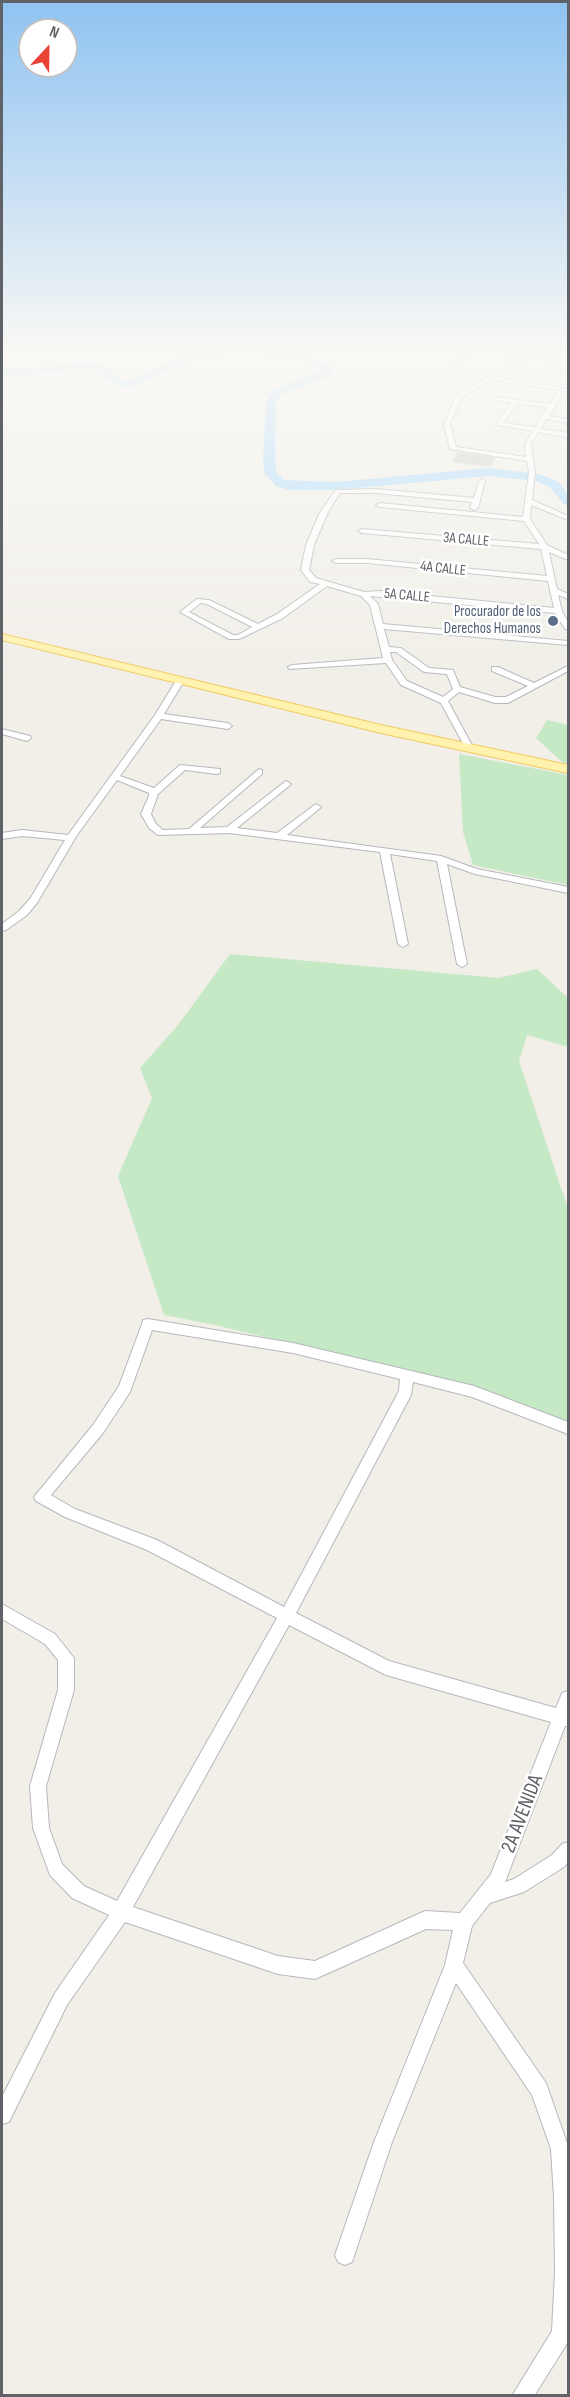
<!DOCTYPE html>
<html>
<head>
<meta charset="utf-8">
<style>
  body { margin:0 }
  #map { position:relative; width:570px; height:2397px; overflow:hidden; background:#f1efe8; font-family:"Sofia Sans Condensed",sans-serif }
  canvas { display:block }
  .frame { position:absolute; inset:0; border:3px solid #5f6368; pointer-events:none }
  .north { position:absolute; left:18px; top:18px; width:60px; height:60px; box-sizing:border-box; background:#fff; border:2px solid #bfc1c3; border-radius:50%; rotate:22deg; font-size:16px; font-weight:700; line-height:24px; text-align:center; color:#5f6368 }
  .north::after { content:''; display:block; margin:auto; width:21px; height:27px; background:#ea4335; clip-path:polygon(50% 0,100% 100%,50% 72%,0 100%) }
</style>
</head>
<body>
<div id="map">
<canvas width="570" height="2397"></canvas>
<div class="frame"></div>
<div class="north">N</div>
</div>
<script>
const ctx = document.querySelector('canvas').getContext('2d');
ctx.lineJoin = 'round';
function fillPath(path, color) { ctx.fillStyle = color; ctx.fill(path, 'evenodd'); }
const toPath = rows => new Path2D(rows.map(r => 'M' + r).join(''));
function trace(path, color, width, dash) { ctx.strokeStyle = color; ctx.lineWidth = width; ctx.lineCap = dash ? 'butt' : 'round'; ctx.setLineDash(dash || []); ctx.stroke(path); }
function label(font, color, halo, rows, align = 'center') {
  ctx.font = font + ' "Sofia Sans Condensed",sans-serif'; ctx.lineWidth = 5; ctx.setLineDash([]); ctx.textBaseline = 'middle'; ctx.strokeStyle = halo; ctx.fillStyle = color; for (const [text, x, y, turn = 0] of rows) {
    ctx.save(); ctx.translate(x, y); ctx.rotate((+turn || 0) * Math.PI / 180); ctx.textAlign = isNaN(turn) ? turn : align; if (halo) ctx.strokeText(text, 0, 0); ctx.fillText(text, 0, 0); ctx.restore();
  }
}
fillPath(toPath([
  [547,720,568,725,568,765,562,762,536,738],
  [459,754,568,775,568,885,473,865,463,832],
  [230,954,499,978,537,969,568,998,568,1047,527,1035,519,1061,568,1209,568,1423,490,1392,215,1325,164,1315,118,1176,152,1098,140,1068,178,1025]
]), '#c5e8c5');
fillPath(toPath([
  [213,350,234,350,229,353,190,361,131,387,116,386,96,370,90,369,2,376,2,370,90,363,103,365,123,381,129,381,183,356,213,350],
  [246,350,273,350,308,355,334,368,329,376,282,394,276,402,275,461,277,473,284,480,336,482,488,468,539,474,559,482,568,494,568,505,564,504,551,488,536,481,488,476,336,490,289,490,276,486,265,474,263,461,266,402,274,390,323,369,305,361,251,353,246,350]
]), '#aadaff');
const building = toPath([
  [458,452,495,458,491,466,453,462,458,452]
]);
fillPath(building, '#cccac5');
trace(building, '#d6d1c6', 1.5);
const minor = toPath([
  [468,350,474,350,452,370,489,376,522,357,493,350,527,354,534,350,541,350,534,355,568,361,568,365,529,358,496,377,568,389,568,391,564,391,549,416,568,419,568,423,546,419,541,429,568,433,568,437,538,432,531,444,535,472,532,500,568,516,568,520,531,505,530,519,547,545,568,555,568,560,549,552,557,589,568,594,568,599,558,595,562,611,568,622,568,629,565,629,555,613,370,596,378,604,383,624,568,641,568,645,384,629,389,647,401,648,429,668,453,670,460,687,495,697,506,697,528,686,492,671,492,667,498,667,534,683,568,666,568,671,508,703,495,703,459,692,448,701,474,749,470,752,466,749,441,703,401,685,386,663,289,669,288,667,292,665,383,658,370,605,361,596,327,586,283,618,239,639,229,639,180,612,197,599,209,600,258,624,277,614,320,584,310,582,301,570,306,545,320,512,336,490,376,489,474,498,479,481,482,479,485,481,478,508,474,510,470,508,472,502,376,493,340,493,328,512,314,545,309,570,316,578,364,592,379,591,554,608,548,581,367,563,336,563,332,561,336,559,367,559,547,576,541,549,362,533,358,531,362,529,539,544,524,521,380,507,376,505,380,503,523,517,529,472,527,461,450,449,444,424,456,396,484,379,444,371,468,350],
  [491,380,558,390,550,404,494,397,491,399,512,403,496,424,497,425,533,431,525,444,526,457,456,447,450,424,462,397,491,380],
  [518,404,547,407,535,427,503,423,518,404],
  [201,603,207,604,252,627,238,635,233,635,189,612,201,603],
  [390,652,396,652,424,672,447,674,453,689,443,697,407,681,392,660,390,652],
  [177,679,184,681,164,714,228,723,232,726,228,729,161,719,120,776,154,788,180,765,220,769,220,773,217,774,185,770,158,794,151,814,156,824,163,830,189,829,259,769,262,770,262,774,200,828,227,827,286,781,291,784,289,786,237,828,277,833,316,804,321,807,319,809,287,835,441,856,477,869,568,887,568,893,475,874,447,864,467,964,462,967,457,964,437,861,390,854,408,944,403,947,398,944,380,852,229,833,158,835,149,828,141,814,149,796,149,793,117,780,77,835,37,903,27,915,6,930,2,931,2,924,19,911,30,899,65,840,22,836,2,839,2,833,22,830,68,835,155,715,177,679],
  [2,729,30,736,31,738,27,741,2,734,2,729],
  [148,1319,293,1343,407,1370,474,1386,568,1422,568,1434,472,1397,413,1382,411,1395,296,1613,389,1661,556,1708,562,1693,568,1691,568,1726,565,1726,505,1882,514,1879,552,1855,562,1844,568,1842,568,1862,564,1867,524,1892,490,1903,472,1926,463,1963,546,2083,568,2146,568,2342,534,2396,512,2396,552,2331,555,2271,554,2197,551,2149,532,2095,456,1983,392,2142,352,2262,345,2265,338,2262,335,2255,374,2142,445,1965,453,1930,426,1929,315,1979,278,1974,125,1922,67,2005,9,2122,2,2124,2,2097,55,1993,109,1915,72,1898,50,1875,33,1828,30,1786,58,1690,58,1660,45,1644,2,1619,2,1604,55,1634,74,1658,74,1690,46,1786,49,1828,62,1864,84,1886,117,1901,277,1618,147,1550,65,1517,36,1501,34,1497,93,1425,119,1386,142,1324,143,1320,148,1319],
  [152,1330,293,1353,400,1379,399,1391,284,1607,157,1540,75,1509,51,1495,103,1433,130,1392,152,1330],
  [289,1625,386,1675,551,1722,491,1874,460,1913,425,1911,315,1961,278,1956,133,1907,289,1625]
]);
const major = toPath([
  [2,634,381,725,568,765,568,773,381,733,2,640,2,634]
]);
trace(minor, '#b5b8bc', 2);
trace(major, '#f2c960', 2);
fillPath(minor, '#fff');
fillPath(major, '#fff2af');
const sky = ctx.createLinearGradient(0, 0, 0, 686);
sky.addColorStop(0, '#8fc3f1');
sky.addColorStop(0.51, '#f9f8f5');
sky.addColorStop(1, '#f9f8f500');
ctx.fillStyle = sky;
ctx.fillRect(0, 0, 570, 686);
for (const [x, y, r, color] of [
  [553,621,6,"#5c6f8a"]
]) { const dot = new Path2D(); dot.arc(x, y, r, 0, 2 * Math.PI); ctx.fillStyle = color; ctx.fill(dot); trace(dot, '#fff', 2); }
label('15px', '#5f6368', '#fff', [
  ["3A CALLE",466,540,5],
  ["4A CALLE",443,569,6],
  ["5A CALLE",407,596,5]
]);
label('15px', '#4e5e75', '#fff', [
  ["Procurador de los",541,612],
  ["Derechos Humanos",541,629]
], 'right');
label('21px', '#5f6368', '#fff', [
  ["2A AVENIDA",523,1814,-69]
]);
</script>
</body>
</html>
